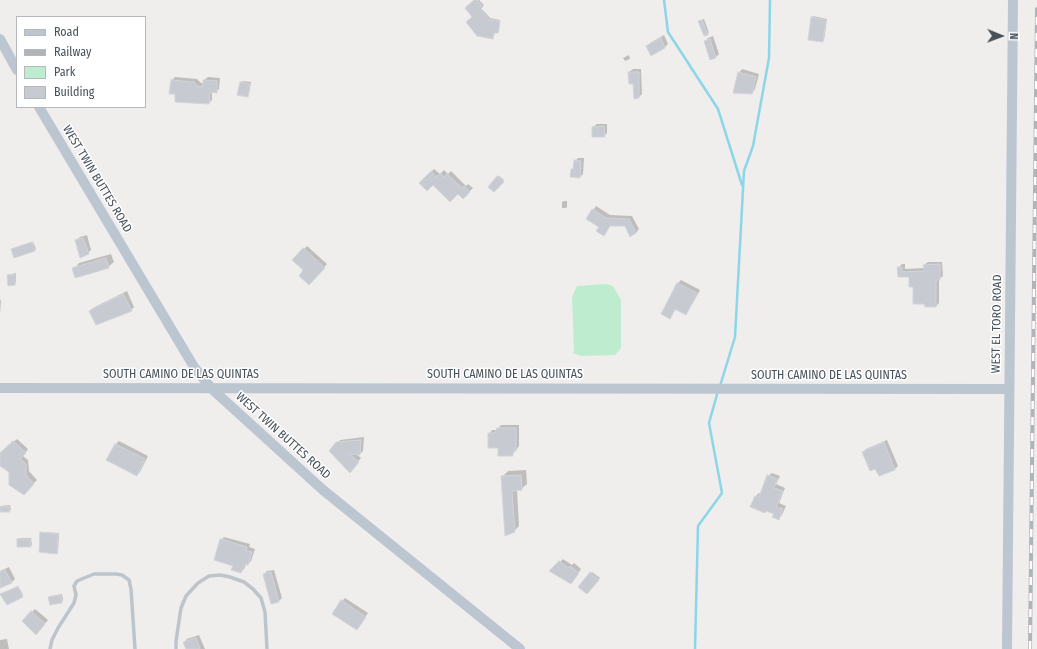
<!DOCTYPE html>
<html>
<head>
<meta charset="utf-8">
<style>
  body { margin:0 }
  #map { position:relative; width:1037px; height:649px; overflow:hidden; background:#f0eded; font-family:"Fira Sans Condensed",sans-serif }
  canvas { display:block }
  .legend { position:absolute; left:16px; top:16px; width:130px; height:92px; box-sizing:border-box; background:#fff; border:1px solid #b5b9bd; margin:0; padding:5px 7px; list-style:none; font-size:12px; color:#46515a }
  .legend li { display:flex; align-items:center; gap:8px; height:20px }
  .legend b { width:20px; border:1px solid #b5b9bd }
  .north { position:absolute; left:981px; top:16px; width:40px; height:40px; -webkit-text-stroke:3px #fff; paint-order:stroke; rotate:91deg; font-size:11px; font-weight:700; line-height:16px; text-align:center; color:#46515a }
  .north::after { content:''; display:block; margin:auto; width:14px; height:18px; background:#46515a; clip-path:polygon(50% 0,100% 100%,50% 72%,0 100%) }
</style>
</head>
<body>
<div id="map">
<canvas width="1037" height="649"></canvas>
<ul class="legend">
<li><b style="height:5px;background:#bcc6d1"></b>Road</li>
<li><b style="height:5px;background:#b0b3b7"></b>Railway</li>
<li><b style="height:11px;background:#bdecce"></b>Park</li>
<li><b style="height:11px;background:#c7cad0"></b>Building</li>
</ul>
<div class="north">N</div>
</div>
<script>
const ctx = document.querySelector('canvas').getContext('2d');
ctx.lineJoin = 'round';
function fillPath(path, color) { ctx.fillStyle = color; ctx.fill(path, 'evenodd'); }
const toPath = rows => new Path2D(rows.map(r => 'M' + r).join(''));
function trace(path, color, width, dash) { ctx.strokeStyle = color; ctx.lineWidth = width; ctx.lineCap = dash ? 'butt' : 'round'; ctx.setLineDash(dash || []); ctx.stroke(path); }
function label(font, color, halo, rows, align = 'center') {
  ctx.font = font + ' "Fira Sans Condensed",sans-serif'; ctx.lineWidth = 3; ctx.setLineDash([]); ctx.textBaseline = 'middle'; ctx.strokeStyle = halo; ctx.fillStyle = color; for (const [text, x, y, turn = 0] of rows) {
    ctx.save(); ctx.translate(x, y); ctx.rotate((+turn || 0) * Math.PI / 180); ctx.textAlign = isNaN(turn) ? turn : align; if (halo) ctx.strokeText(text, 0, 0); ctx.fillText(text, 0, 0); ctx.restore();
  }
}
fillPath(toPath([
  [606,284,613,286,621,300,621,348,615,355,581,356,573,353,574,349,572,297,577,286]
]), '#bdecce');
fillPath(toPath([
  [475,0,479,0,484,5,481,8,490,18,500,20,499,31,495,32,493,38,473,17],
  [813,16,827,19,824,40,822,41,812,18],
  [704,19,709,33,705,35,699,21],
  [664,35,668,44,665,47,647,46,650,43],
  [713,36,719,54,716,57,705,41,708,38],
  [629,55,630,59,625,61,623,58],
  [633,69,641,69,642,94,639,97,629,72],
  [742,69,759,74,755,89,752,93,739,73],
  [175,77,197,79,201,83,204,84,204,80,208,77,220,78,219,89,216,92,212,92,212,100,209,103,176,93,172,80],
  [242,81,251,82,249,94,248,96,238,94],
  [597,124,607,124,607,133,604,136,593,127],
  [578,158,584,158,583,174,580,177,572,170,574,167,575,161],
  [434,169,440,174,444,170,448,174,451,171,466,186,468,184,473,188,463,198,458,193,433,184,421,183],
  [499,176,504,180,494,191,489,187],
  [564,201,567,201,567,207,566,208,562,208,562,202],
  [596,206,610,215,632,216,639,229,636,233,625,225,600,226,588,218],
  [87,235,91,250,88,253,76,240,80,237],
  [33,242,36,249,34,251,12,249],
  [307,246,327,264,309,284,305,270,293,260],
  [111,254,114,262,108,267,74,269,79,263],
  [928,262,942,262,943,276,939,279,939,303,936,306,914,286,910,276,899,276,898,268,902,264,905,264,905,269,925,268,924,265],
  [16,273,16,283,14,284,8,275],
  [681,280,700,290,689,310,686,314,676,309,670,318,663,314,678,283],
  [127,291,134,307,131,310,90,311,93,308],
  [0,300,1,300,0,314],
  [501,425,519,425,519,446,512,455,499,447,489,434,492,430,497,430],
  [364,437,363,451,360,454,355,453,361,458,353,468,337,443,340,440],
  [17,439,28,449,23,456,28,460,29,471,37,480,24,494,10,472,0,465,0,454],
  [887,440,898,466,895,469,879,475,876,467,863,452,866,449],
  [119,441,148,456,140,472,137,475,107,460,116,444],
  [526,470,527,484,521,489,517,490,519,526,514,531,502,477,508,471],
  [772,473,780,476,776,484,785,488,779,503,786,506,782,515,779,518,775,513,756,496,759,493,761,494,768,476],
  [10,505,11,509,9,511,0,511,0,506],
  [43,532,59,533,58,552,57,553,41,533],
  [224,537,250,544,249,547,255,549,251,561,248,564,246,564,244,569,241,572,234,565,221,540],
  [20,538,31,538,32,545,30,546,18,539],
  [563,559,572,565,574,563,581,569,574,579,551,571],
  [9,567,15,579,12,582,0,587,0,571],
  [274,570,282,598,279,601,271,603,264,574,267,571],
  [592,572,600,578,587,593,579,587],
  [18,586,23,595,22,596,3,593],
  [62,594,63,600,62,602,51,604,50,598,51,596],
  [345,598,368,613,357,628,342,601],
  [35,609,48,620,40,630,23,621],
  [199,635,205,649,187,649,184,642,187,639],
  [7,639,9,649,0,649,0,640]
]), '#0003');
trace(toPath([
  [664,0,668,32,718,109,742,185],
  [720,386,735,337,744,171,753,146,769,58,770,0],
  [695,649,698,526,722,493,709,423,718,391]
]), '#8cd6e7', 2.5);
const building = toPath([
  [474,0,477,0,483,7,481,9,488,19,500,21,498,33,494,33,493,39,477,36,466,22,472,17,465,8,474,0],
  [811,17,826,20,823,42,808,40,811,17],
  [702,20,708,35,704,36,698,21,702,20],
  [661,38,665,48,651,56,646,46,661,38],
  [710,39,716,58,710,60,704,41,710,39],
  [628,72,639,72,639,98,634,99,633,84,629,84,628,72],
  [738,72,756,77,752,94,733,93,738,72],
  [171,80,194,82,197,86,203,87,203,80,217,81,217,93,210,92,209,104,175,102,175,94,169,94,171,80],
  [240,82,250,84,248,97,237,95,240,82],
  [604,126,605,137,592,137,592,127,604,126],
  [574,160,581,161,580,178,570,177,571,169,573,169,574,160],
  [431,171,436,177,440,173,444,177,447,174,462,188,464,186,470,192,463,199,458,194,450,202,433,185,427,191,419,183,431,171],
  [497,176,504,182,494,192,488,187,497,176],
  [592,209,606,218,629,219,636,233,630,237,625,226,610,226,604,236,596,231,599,227,586,219,592,209],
  [83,238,89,254,80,258,75,240,83,238],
  [32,242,35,251,14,258,11,249,32,242],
  [303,248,325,268,309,285,299,276,303,270,292,260,303,248],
  [106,258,109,268,75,278,72,268,106,258],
  [940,264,940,280,936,280,936,307,925,307,924,304,913,304,913,287,909,287,909,277,898,277,897,267,902,267,902,272,925,271,923,265,940,264],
  [15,274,15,285,8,286,7,275,15,274],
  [677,283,697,293,686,315,675,309,670,319,661,314,677,283],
  [123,294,132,311,96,325,89,311,123,294],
  [497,428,516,428,516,451,513,451,513,456,498,456,498,448,488,448,488,433,495,433,497,428],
  [361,440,360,455,349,454,359,462,350,473,329,451,336,442,361,440],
  [13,441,26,453,20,459,26,464,26,475,34,484,24,495,9,485,9,472,0,466,0,453,13,441],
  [884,442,895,470,879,476,875,469,870,471,862,452,884,442],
  [115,444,145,459,137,476,106,460,115,444],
  [521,475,522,490,512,491,515,532,505,536,501,476,521,475],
  [767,475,777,479,774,488,783,491,776,507,783,509,779,520,772,517,774,514,766,511,765,513,750,507,755,496,759,497,767,475],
  [9,506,10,512,0,512,0,507,9,506],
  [40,532,58,534,57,554,39,552,40,532],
  [17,539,30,539,31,547,17,547,17,539],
  [220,539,247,547,246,551,252,552,248,565,244,564,241,573,231,570,233,566,214,560,220,539],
  [559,561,568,568,570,566,579,573,571,584,549,571,559,561],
  [5,570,12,583,0,588,0,572,5,570],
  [271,572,279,602,271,604,263,574,271,572],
  [590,572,599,580,587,594,578,587,590,572],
  [17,587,23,597,7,605,0,594,17,587],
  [61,595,62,603,50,605,48,597,61,595],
  [341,600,366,617,357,630,332,614,341,600],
  [31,611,45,624,36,635,22,621,31,611],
  [196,638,200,649,186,649,183,642,196,638]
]);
fillPath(building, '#c7cad0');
trace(building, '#d1d4d9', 1);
trace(toPath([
  [50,649,52,640,58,628,74,603,76,595,74,586,77,581,94,574,116,574,122,575,129,580,131,589,135,649],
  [176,649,176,641,181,608,186,596,198,583,209,576,220,575,230,577,244,582,253,589,261,598,265,612,267,649]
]), '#bcc5cc', 3.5);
trace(toPath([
  [0,39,17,70],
  [39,107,194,367,212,389,323,490,520,649],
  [0,388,1009,389],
  [1007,649,1013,0]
]), '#bcc6d1', 10);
const rail = toPath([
  [1030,649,1037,9]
]);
trace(rail, '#b0b3b7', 4);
trace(rail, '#fff', 2.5, [8]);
label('12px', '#46515a', '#fff', [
  ["WEST TWIN BUTTES ROAD",97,179,59],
  ["WEST EL TORO ROAD",997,324,-89],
  ["SOUTH CAMINO DE LAS QUINTAS",181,375],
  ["SOUTH CAMINO DE LAS QUINTAS",505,375],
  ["SOUTH CAMINO DE LAS QUINTAS",829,376],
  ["WEST TWIN BUTTES ROAD",283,436,42]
]);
</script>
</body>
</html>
